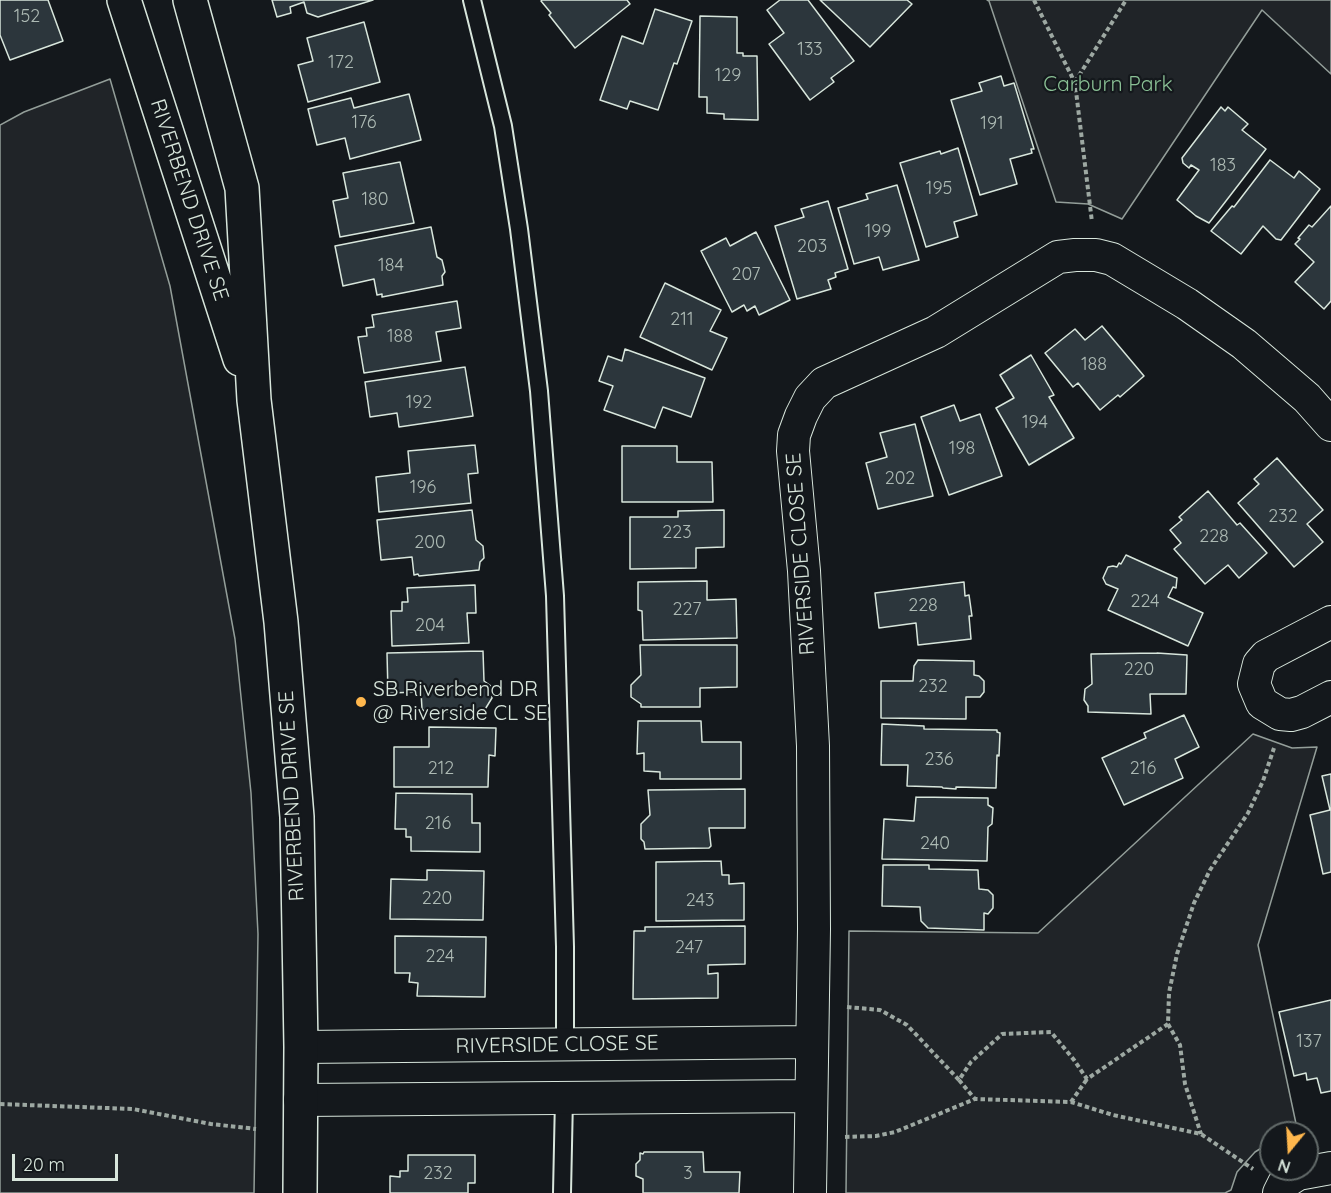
<!DOCTYPE html>
<html>
<head>
<meta charset="utf-8">
<style>
  body { margin:0 }
  #map { position:relative; width:1331px; height:1193px; overflow:hidden; background:#14181c; font-family:Quicksand,sans-serif }
  canvas { display:block }
  .north { position:absolute; left:1259px; top:1121px; width:60px; height:60px; box-sizing:border-box; background:#14181c; border:2px solid #626a69; border-radius:50%; rotate:198deg; font-size:16px; font-weight:700; line-height:24px; text-align:center; color:#d8e6dc }
  .north::after { content:''; display:block; margin:auto; width:21px; height:27px; background:#ffb74d; clip-path:polygon(50% 0,100% 100%,50% 72%,0 100%) }
  .scale { position:absolute; left:12px; top:1154px; width:106px; height:27px; box-sizing:border-box; border:3px solid #d8e6dc; border-top:0; padding-left:8px; font-size:18px; line-height:21px; white-space:nowrap; color:#d8e6dc; -webkit-text-stroke:4px #14181c; paint-order:stroke }
</style>
</head>
<body>
<div id="map">
<canvas width="1331" height="1193"></canvas>
<div class="north">N</div>
<div class="scale">20 m</div>
</div>
<script>
const ctx = document.querySelector('canvas').getContext('2d');
ctx.lineJoin = 'round';
function fillPath(path, color) { ctx.fillStyle = color; ctx.fill(path, 'evenodd'); }
const toPath = rows => new Path2D(rows.map(r => 'M' + r).join(''));
function trace(path, color, width, dash) { ctx.strokeStyle = color; ctx.lineWidth = width; ctx.lineCap = dash ? 'butt' : 'round'; ctx.setLineDash(dash || []); ctx.stroke(path); }
function label(font, color, halo, rows, align = 'center') {
  ctx.font = font + ' Quicksand,sans-serif'; ctx.lineWidth = 4.5; ctx.setLineDash([]); ctx.textBaseline = 'middle'; ctx.strokeStyle = halo; ctx.fillStyle = color; for (const [text, x, y, turn = 0] of rows) {
    ctx.save(); ctx.translate(x, y); ctx.rotate((+turn || 0) * Math.PI / 180); ctx.textAlign = isNaN(turn) ? turn : align; if (halo) ctx.strokeText(text, 0, 0); ctx.fillText(text, 0, 0); ctx.restore();
  }
}
const green = toPath([
  [987,0,1331,0,1331,74,1262,10,1122,219,1088,204,1056,202,989,1,987,0],
  [110,79,170,286,235,639,251,793,258,934,254,1193,0,1193,0,125,24,112,110,79],
  [1253,734,1292,748,1317,747,1258,945,1298,1133,1271,1133,1271,1142,1255,1152,1237,1172,1231,1190,1225,1193,846,1193,849,931,1038,933,1253,734]
]);
fillPath(green, '#202428');
trace(green, '#939e99', 1.5);
const building = toPath([
  [0,0,48,0,63,41,10,60,0,35,0,0],
  [272,0,373,0,318,17,307,13,304,2,290,7,291,13,277,17,272,0],
  [542,0,627,0,630,4,575,48,549,15,551,13,541,1,542,0],
  [780,0,808,0,854,61,831,78,834,82,810,100,769,44,784,33,767,10,780,0],
  [820,0,907,0,912,4,870,47,820,0],
  [655,9,692,21,677,64,674,63,658,110,630,101,627,109,600,100,622,36,643,44,655,9],
  [700,16,737,17,737,53,743,53,743,56,757,56,758,120,724,119,724,114,707,113,707,97,699,97,700,16],
  [364,22,380,82,308,102,298,65,313,61,307,38,364,22],
  [1001,76,1004,86,1014,83,1034,149,1031,149,1032,153,1010,159,1017,184,980,195,951,100,982,91,979,83,1001,76],
  [409,94,421,140,350,159,345,138,317,145,308,109,351,98,354,108,409,94],
  [1221,107,1225,111,1228,107,1248,124,1242,130,1266,149,1209,223,1196,216,1177,200,1199,170,1191,165,1189,168,1183,163,1182,158,1221,107],
  [958,148,977,215,954,222,958,237,926,247,900,163,940,151,941,154,958,148],
  [1270,160,1294,178,1299,171,1320,189,1281,240,1276,239,1263,226,1241,254,1211,231,1232,206,1234,207,1270,160],
  [400,162,414,223,340,237,333,201,348,198,343,173,400,162],
  [897,185,919,260,883,270,879,257,854,264,838,208,868,199,866,194,897,185],
  [828,201,848,269,835,273,836,277,828,280,831,289,797,299,775,226,804,217,801,209,828,201],
  [1331,206,1331,301,1324,309,1295,282,1314,262,1295,244,1300,239,1298,238,1309,225,1312,227,1331,206],
  [431,227,437,257,442,260,445,272,442,276,443,285,382,297,382,294,377,295,374,279,343,286,335,246,431,227],
  [756,232,790,300,759,315,755,306,747,311,744,305,732,312,701,251,726,238,730,246,756,232],
  [665,283,721,310,710,331,727,338,712,370,640,337,665,283],
  [457,301,461,328,436,332,441,361,364,373,358,337,367,336,366,328,374,327,372,315,457,301],
  [1102,326,1144,376,1120,397,1118,395,1100,410,1078,383,1073,387,1045,353,1075,329,1085,340,1102,326],
  [625,349,705,378,691,417,663,407,655,428,604,410,613,386,599,381,608,356,622,361,625,349],
  [1031,355,1054,395,1049,397,1074,438,1029,465,996,408,1014,398,1000,375,1031,355],
  [465,367,473,416,399,427,397,413,370,417,365,382,465,367],
  [954,405,960,421,980,414,1002,476,949,495,921,417,954,405],
  [915,424,933,496,878,509,866,463,887,457,880,433,915,424],
  [475,445,478,473,468,474,471,503,379,512,376,477,410,473,408,451,475,445],
  [622,446,677,446,677,462,712,462,713,502,622,502,622,446],
  [1277,458,1323,510,1307,524,1323,542,1294,567,1238,503,1259,484,1254,479,1277,458],
  [1208,491,1237,525,1240,523,1267,553,1239,578,1228,565,1205,584,1174,549,1181,543,1170,530,1182,520,1179,517,1208,491],
  [472,510,476,540,483,546,484,558,480,562,479,570,419,576,418,574,414,575,412,557,381,560,377,520,472,510],
  [724,510,724,547,696,548,696,568,630,569,630,517,678,517,678,511,724,510],
  [1126,555,1177,578,1176,588,1173,587,1168,597,1203,613,1188,646,1108,610,1118,589,1106,584,1103,578,1108,567,1113,566,1117,567,1119,563,1121,564,1126,555],
  [707,581,707,600,736,599,737,638,643,640,642,611,638,610,638,582,707,581],
  [964,582,965,596,969,595,972,616,969,616,971,639,918,645,916,623,879,628,875,593,964,582],
  [475,585,476,613,467,613,469,643,392,646,391,611,402,611,402,602,408,602,407,588,475,585],
  [640,645,737,645,737,687,700,688,700,707,641,707,641,704,631,697,631,685,641,675,640,645],
  [483,651,484,681,491,686,492,698,484,711,425,712,422,709,421,692,388,693,387,653,483,651],
  [1157,653,1187,655,1186,694,1150,694,1151,714,1088,712,1088,706,1084,700,1085,689,1092,684,1091,654,1157,653],
  [918,660,974,661,974,675,979,676,984,681,984,692,980,697,966,697,966,719,881,718,881,681,913,681,914,666,918,660],
  [1184,715,1199,747,1175,759,1183,778,1124,805,1102,758,1146,738,1144,733,1184,715],
  [638,721,701,721,702,742,741,742,741,779,660,779,660,772,644,771,644,753,637,754,638,721],
  [882,724,924,726,924,729,997,730,997,732,1000,733,999,756,997,755,996,788,956,787,956,789,943,788,942,787,907,786,908,765,881,765,882,724],
  [429,727,496,728,495,756,489,755,488,787,394,787,394,747,429,747,429,727],
  [1331,774,1331,872,1323,874,1310,815,1330,810,1322,776,1331,774],
  [745,789,745,828,709,828,711,846,709,848,645,849,644,842,641,839,641,824,650,815,648,790,745,789],
  [396,793,472,794,472,823,480,823,480,852,411,851,411,837,406,837,406,829,395,829,396,793],
  [916,797,988,798,988,805,993,808,992,824,988,827,987,861,882,859,884,819,914,821,916,797],
  [721,861,722,875,729,875,729,884,744,883,744,920,656,921,656,862,721,861],
  [883,865,929,865,929,869,978,870,979,889,988,890,993,895,993,908,988,914,984,913,984,930,928,928,921,921,920,907,882,906,883,865],
  [427,870,484,871,483,920,390,919,391,879,427,880,427,870],
  [745,926,745,964,708,965,708,974,718,973,718,998,633,999,634,931,645,931,645,927,745,926],
  [395,936,486,937,485,997,417,996,418,983,409,982,410,973,395,973,395,936],
  [1331,1000,1331,1091,1321,1093,1317,1078,1307,1080,1306,1073,1294,1076,1279,1012,1331,1000],
  [644,1152,703,1152,704,1172,740,1172,739,1193,643,1193,643,1179,636,1176,636,1164,640,1160,640,1153,643,1154,644,1152],
  [408,1155,475,1155,475,1183,468,1183,468,1193,390,1193,390,1176,400,1177,400,1171,408,1171,408,1155]
]);
fillPath(building, '#2c363c');
trace(building, '#d8e6dc', 1.5);
const service = toPath([
  [472,0,503,126,519,229,539,391,555,596,565,947,565,1045],
  [562,1193,564,1098]
]);
const minor = toPath([
  [1331,622,1266,656,1259,664,1254,684,1262,703,1280,714,1291,715,1302,712,1331,697],
  [301,1047,812,1042],
  [300,1100,811,1096],
  [810,1193,814,929,813,746,804,571,793,451,794,435,801,416,810,398,824,383,936,332,1058,257,1075,255,1096,255,1112,259,1187,304,1244,344,1307,398,1331,425],
  [1279,1193,1284,1183,1298,1174,1331,1168]
]);
const tertiary = toPath([
  [124,0,240,359],
  [190,0,242,188,254,400,281,622,297,817,301,1047,300,1193]
]);
trace(service, '#d8e6dc', 20);
trace(minor, '#d8e6dc', 34);
trace(tertiary, '#d8e6dc', 36);
trace(toPath([
  [1034,0,1075,83,1092,222],
  [1075,82,1126,0],
  [847,1007,880,1010,907,1025,959,1080,971,1062,1002,1034,1051,1032,1074,1060,1087,1079,1168,1024,1169,993,1177,954,1194,903,1210,870,1248,813,1263,781,1274,748],
  [1168,1024,1180,1045,1185,1084,1201,1134],
  [959,1080,975,1099],
  [1071,1102,1087,1079],
  [0,1104,133,1109,211,1124,256,1129],
  [845,1137,876,1136,895,1132,975,1099,1071,1102,1113,1115,1201,1134,1253,1169]
]), '#9da8a2', 4, [4.5, 3]);
trace(service, '#14181c', 16);
trace(minor, '#14181c', 32);
trace(tertiary, '#14181c', 33);
for (const [x, y, r, color] of [
  [361,702,6,"#ffb74d"]
]) { const dot = new Path2D(); dot.arc(x, y, r, 0, 2 * Math.PI); ctx.fillStyle = color; ctx.fill(dot); trace(dot, '#14181c', 2); }
label('18px', '#adbab4', null, [
  ["152",27,17],
  ["133",810,50],
  ["172",341,63],
  ["129",728,76],
  ["176",364,123],
  ["191",992,124],
  ["183",1223,166],
  ["195",939,189],
  ["180",375,200],
  ["199",878,232],
  ["203",812,247],
  ["184",391,266],
  ["207",746,275],
  ["211",682,320],
  ["188",400,337],
  ["188",1094,365],
  ["192",419,403],
  ["194",1035,423],
  ["198",962,449],
  ["202",900,479],
  ["196",423,488],
  ["232",1283,517],
  ["223",677,533],
  ["228",1214,537],
  ["200",430,543],
  ["224",1145,602],
  ["228",923,606],
  ["227",687,610],
  ["204",430,626],
  ["220",1139,670],
  ["232",933,687],
  ["236",939,760],
  ["212",441,769],
  ["216",1143,769],
  ["216",438,824],
  ["240",935,844],
  ["220",437,899],
  ["243",700,901],
  ["247",689,948],
  ["224",440,957],
  ["137",1309,1042],
  ["232",438,1174],
  ["3",688,1174]
]);
label('21px', '#8ac095', '#14181c', [
  ["Carburn Park",1108,85]
]);
label('21px', '#d8e6dc', '#14181c', [
  ["RIVERBEND DRIVE SE",189,200,72],
  ["RIVERSIDE CLOSE SE",801,554,-94],
  ["RIVERBEND DRIVE SE",292,796,-93],
  ["RIVERSIDE CLOSE SE",557,1045,-1]
]);
label('21px', '#d8e6dc', '#14181c', [
  ["SB Riverbend DR",373,690],
  ["@ Riverside CL SE",373,714]
], 'left');
</script>
</body>
</html>
